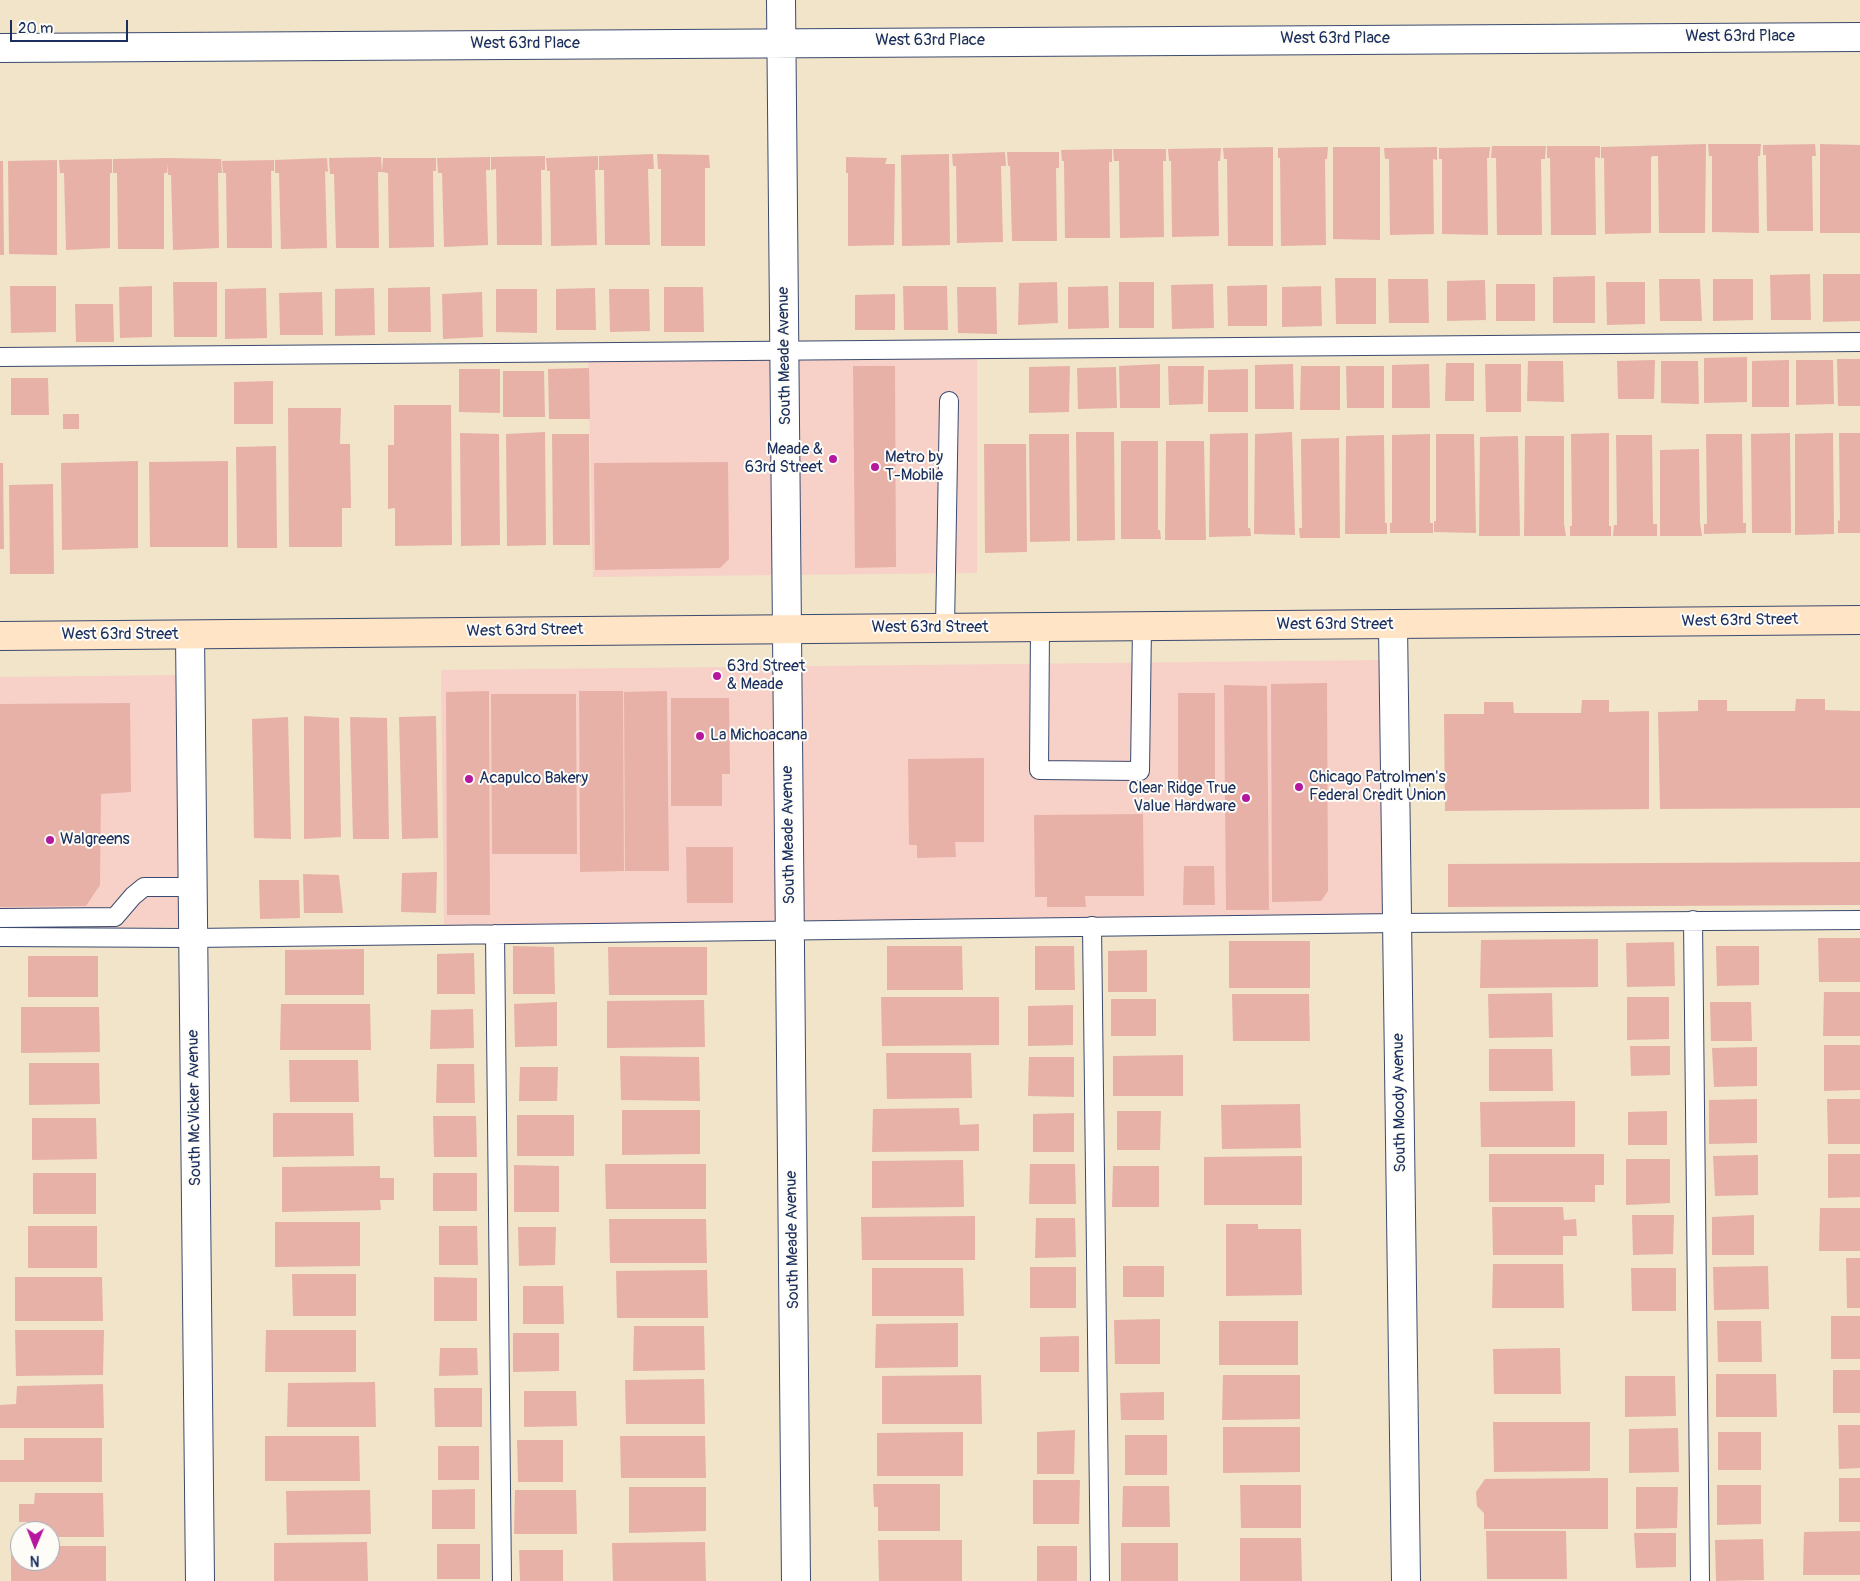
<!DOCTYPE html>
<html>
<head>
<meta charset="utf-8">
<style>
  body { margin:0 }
  #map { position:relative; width:1860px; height:1581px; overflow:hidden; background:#f1e4c9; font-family:Pangolin,sans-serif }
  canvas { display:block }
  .north { position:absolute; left:10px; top:1521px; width:50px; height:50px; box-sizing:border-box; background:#fdfcf7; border:1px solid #a3aaba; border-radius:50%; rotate:181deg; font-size:14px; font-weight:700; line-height:20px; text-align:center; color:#1b2f5e }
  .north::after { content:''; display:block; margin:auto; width:18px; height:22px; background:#b5179e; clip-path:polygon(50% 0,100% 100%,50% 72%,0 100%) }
  .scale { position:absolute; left:10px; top:20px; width:118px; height:22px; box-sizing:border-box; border:2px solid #1b2f5e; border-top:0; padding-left:6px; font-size:15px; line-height:18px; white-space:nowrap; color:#1b2f5e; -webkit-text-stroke:4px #fdfcf7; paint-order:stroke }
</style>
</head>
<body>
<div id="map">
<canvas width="1860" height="1581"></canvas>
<div class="north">N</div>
<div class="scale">20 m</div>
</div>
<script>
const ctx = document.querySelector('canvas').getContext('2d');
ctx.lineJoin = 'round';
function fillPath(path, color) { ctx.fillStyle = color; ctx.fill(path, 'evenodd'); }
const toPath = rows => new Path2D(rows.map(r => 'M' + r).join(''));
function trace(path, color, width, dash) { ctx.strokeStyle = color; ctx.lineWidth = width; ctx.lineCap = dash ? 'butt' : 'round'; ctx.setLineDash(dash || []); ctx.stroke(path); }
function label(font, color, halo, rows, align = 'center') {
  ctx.font = font + ' Pangolin,sans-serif'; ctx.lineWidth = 4; ctx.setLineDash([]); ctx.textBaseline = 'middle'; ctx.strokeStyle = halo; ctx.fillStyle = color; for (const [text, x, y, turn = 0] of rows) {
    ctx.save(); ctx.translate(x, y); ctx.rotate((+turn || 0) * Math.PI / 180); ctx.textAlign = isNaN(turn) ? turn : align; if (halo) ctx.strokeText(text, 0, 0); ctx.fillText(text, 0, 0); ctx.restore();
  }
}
fillPath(toPath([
  [977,351,977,573,593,577,588,352],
  [1386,660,1389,915,444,926,441,670],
  [182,675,184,927,0,929,0,677]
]), '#f7d1c7');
fillPath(toPath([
  [1706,144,1705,233,1659,233,1658,156,1653,156,1651,157,1651,233,1605,234,1604,158,1601,158,1601,147],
  [1708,144,1761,144,1760,156,1758,156,1759,233,1712,232,1712,156,1709,156],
  [1815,144,1816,156,1812,156,1813,231,1767,231,1766,155,1763,155,1763,145],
  [1820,144,1860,145,1860,233,1820,233],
  [1492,146,1546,146,1545,159,1541,159,1542,235,1497,235,1496,158,1491,158],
  [1547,146,1600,146,1600,158,1595,157,1596,235,1551,235,1550,158,1547,158],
  [1273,147,1273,246,1228,246,1227,159,1224,159,1223,148],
  [1328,147,1327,159,1325,159,1326,245,1281,246,1280,158,1278,158,1278,148],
  [1333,147,1380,147,1380,240,1333,239],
  [1437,147,1437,160,1433,159,1434,234,1390,235,1389,159,1385,159,1384,148],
  [1490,147,1489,158,1487,158,1488,235,1442,234,1442,159,1439,159,1439,148],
  [1221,148,1220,161,1218,161,1219,236,1172,237,1171,161,1169,161,1168,149],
  [1112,149,1112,162,1109,162,1110,238,1065,238,1064,161,1062,161,1061,150],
  [1113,149,1166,149,1166,161,1163,161,1164,237,1120,238,1119,161,1114,161],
  [1005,152,1006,166,1001,166,1003,242,957,243,956,166,953,166,952,154],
  [1007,152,1059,152,1059,168,1056,168,1057,241,1012,241,1010,166,1008,166],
  [653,154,654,169,648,169,650,245,605,245,604,170,599,170,599,156],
  [657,154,709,155,710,168,705,168,705,246,661,246,661,169,658,169],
  [949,154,950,245,902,246,901,155],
  [545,156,545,170,541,170,542,245,497,245,496,169,491,170,491,157],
  [598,156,598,170,595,170,597,245,551,246,550,171,547,171,546,158],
  [381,157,382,172,378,172,379,248,336,248,334,174,330,174,329,158],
  [490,157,490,170,486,170,488,245,444,247,442,173,438,173,437,158],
  [846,157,887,158,885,164,895,164,894,245,848,246,848,173,846,173],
  [167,158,221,159,222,173,218,173,219,248,173,250,171,175,168,175,167,163,167,173,164,173,164,249,118,249,117,173,113,173,113,159],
  [327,158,328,172,325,171,327,248,281,249,279,173,275,173,275,160],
  [383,158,436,158,436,171,433,171,434,247,389,248,388,173,382,172],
  [112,159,112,173,110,173,110,248,66,250,64,173,60,173,59,160],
  [57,160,57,255,9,254,8,161],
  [274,160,274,171,271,171,272,248,227,248,226,173,223,173,222,161],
  [0,161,3,161,4,255,0,255],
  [1810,274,1811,320,1771,320,1770,275],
  [1823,274,1860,274,1860,321,1823,322],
  [1595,276,1595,323,1553,323,1553,277],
  [1335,278,1376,278,1376,324,1336,324],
  [1388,279,1428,279,1429,323,1389,323],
  [1659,279,1700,279,1702,321,1660,321],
  [1713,279,1753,279,1753,320,1713,321],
  [1485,280,1486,320,1447,321,1447,281],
  [173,282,217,282,217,337,174,337],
  [1057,282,1058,323,1018,325,1019,283],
  [1119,282,1154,282,1154,328,1119,328],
  [1606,282,1645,282,1645,324,1607,325],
  [1213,284,1214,328,1172,329,1171,285],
  [1496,284,1535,284,1535,321,1496,321],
  [1267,285,1267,326,1228,326,1227,286],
  [10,286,56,286,56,332,11,333],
  [152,286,152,337,120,338,119,287],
  [903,286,947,286,948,330,904,330],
  [1108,286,1109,328,1068,329,1068,287],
  [1321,286,1322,326,1282,327,1282,287],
  [430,287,431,332,388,332,388,288],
  [664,287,703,287,704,332,664,332],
  [957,287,996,287,997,334,958,333],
  [266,288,267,338,225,339,225,289],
  [374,288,375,335,335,336,335,289],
  [595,288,596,330,556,330,556,289],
  [496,289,537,289,537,333,496,332],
  [609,289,649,289,650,331,610,332],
  [322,292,323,335,280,335,279,293],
  [482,292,483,337,443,339,442,294],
  [895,294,895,330,855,330,855,295],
  [75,304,113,304,114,342,76,342],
  [1747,357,1747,402,1704,403,1704,358],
  [1837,359,1860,359,1860,406,1838,406],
  [1655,360,1654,399,1618,399,1617,361],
  [1789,360,1789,407,1752,407,1752,361],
  [1796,360,1833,360,1834,404,1796,405],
  [1528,361,1563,361,1564,402,1527,401],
  [1661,361,1698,361,1699,404,1661,403],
  [1446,363,1474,363,1474,401,1445,401],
  [1160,364,1160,408,1120,408,1119,366],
  [1293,364,1294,409,1255,409,1255,365],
  [1429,364,1430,408,1392,408,1392,365],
  [1485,364,1521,364,1521,412,1486,412],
  [853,366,895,366,896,567,855,568],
  [1070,366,1069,412,1029,413,1029,367],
  [1168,366,1204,366,1203,404,1169,405],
  [1301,366,1340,366,1340,410,1300,410],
  [1346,366,1384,366,1384,408,1347,408],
  [1116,367,1117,408,1078,409,1077,368],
  [589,368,590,419,549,419,548,369],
  [459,369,500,369,500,413,459,412],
  [1248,369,1248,412,1208,412,1208,370],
  [503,371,544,371,545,417,503,417],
  [11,378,48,378,49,415,11,415],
  [273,381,273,424,234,424,234,382],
  [394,405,451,405,452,545,395,546,395,508,388,509,388,445,394,445],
  [288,408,341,408,340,444,350,444,351,508,342,508,342,547,289,547],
  [63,414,79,414,79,429,63,429],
  [545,432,546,545,507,546,506,434],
  [1076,432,1114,432,1115,540,1077,541],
  [1292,432,1295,535,1254,534,1255,434],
  [460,433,499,434,500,545,461,546],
  [1248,433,1248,528,1250,528,1251,536,1209,537,1210,434],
  [1609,433,1609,526,1611,526,1611,536,1570,536,1570,526,1572,526,1571,434],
  [1790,433,1791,533,1752,533,1751,434],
  [1833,433,1834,534,1795,535,1795,434],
  [1839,433,1860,433,1860,533,1838,533,1838,520,1840,521],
  [552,434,589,434,590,545,553,545],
  [1029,434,1069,434,1070,541,1030,542],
  [1430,434,1430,523,1433,523,1433,533,1390,533,1390,523,1392,523,1392,435],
  [1436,434,1474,434,1476,533,1434,532,1434,521,1436,521],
  [1706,434,1742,434,1743,523,1746,523,1746,533,1704,534,1704,524,1707,524],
  [1384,435,1385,523,1387,523,1387,534,1345,534,1346,436],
  [1616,435,1652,435,1653,524,1657,524,1657,536,1613,536,1614,525,1617,525],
  [1518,436,1520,536,1479,536,1480,437],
  [1525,436,1564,436,1564,524,1566,536,1524,536],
  [1339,438,1340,538,1300,538,1299,528,1302,528,1301,439],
  [1121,441,1158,441,1158,530,1160,530,1161,539,1121,539],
  [1166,441,1204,441,1206,540,1165,540],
  [984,444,1026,444,1027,552,985,553],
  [276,446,277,548,237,548,236,447],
  [1699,449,1700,523,1702,536,1660,536,1660,450],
  [138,461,138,548,62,550,61,463],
  [228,461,228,547,150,547,149,462],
  [728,462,729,559,720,568,595,570,594,463],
  [0,463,3,463,4,549,0,549],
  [53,484,54,574,10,574,9,485],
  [1327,683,1328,891,1321,901,1272,902,1271,684],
  [1224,685,1267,686,1269,910,1226,910],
  [489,691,490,915,447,915,446,692],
  [579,691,623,691,624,871,580,872],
  [667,691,669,871,625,871,624,692],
  [1178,693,1215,693,1215,784,1178,784],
  [491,694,576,694,577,854,492,854],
  [671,698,729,698,730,774,722,774,722,806,671,806],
  [1796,699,1825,699,1825,710,1860,711,1860,808,1660,809,1658,712,1698,711,1698,700,1727,700,1727,711,1795,711],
  [1582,700,1609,700,1609,712,1649,711,1649,809,1445,811,1444,714,1484,714,1484,702,1513,702,1514,713,1581,713],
  [130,703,131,792,101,794,100,885,86,906,0,907,0,704],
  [304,716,339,718,341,837,304,839],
  [436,716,438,838,402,839,399,717],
  [288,717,291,839,254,838,252,719],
  [350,717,387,718,389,839,353,839],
  [984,758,984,842,955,842,956,857,917,858,917,845,909,845,908,759],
  [1143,814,1144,896,1085,896,1086,907,1047,907,1047,897,1035,897,1034,815],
  [686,847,733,847,733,903,687,903],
  [1860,862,1860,905,1448,907,1448,864],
  [1184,866,1214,866,1215,905,1183,905],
  [437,872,436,913,401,912,402,873],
  [303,874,339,875,343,913,304,913],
  [259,880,299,880,300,918,260,919],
  [1818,938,1860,938,1860,982,1819,982],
  [1598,939,1598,987,1480,988,1481,940],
  [1229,941,1310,941,1310,988,1229,988],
  [1674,942,1675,986,1627,987,1626,943],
  [513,946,554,947,555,994,513,994],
  [887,946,962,946,963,990,887,990],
  [1035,946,1074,946,1075,990,1035,990],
  [1716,946,1759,946,1759,985,1717,986],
  [608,947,707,947,707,995,609,995],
  [364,949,364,995,285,995,285,950],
  [1147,950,1147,992,1108,992,1108,951],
  [474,953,475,994,437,994,437,954],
  [28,956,98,956,98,997,28,997],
  [1824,992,1860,992,1860,1036,1823,1036],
  [1552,993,1553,1037,1489,1038,1488,994],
  [1232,994,1309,994,1310,1041,1233,1041],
  [881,997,999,997,999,1045,882,1046],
  [1627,997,1669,997,1669,1039,1627,1040],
  [1111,999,1156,999,1156,1036,1111,1036],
  [704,1000,705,1047,607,1048,607,1001],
  [557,1002,557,1046,515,1047,514,1004],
  [1710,1002,1751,1002,1752,1041,1711,1041],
  [281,1004,370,1004,371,1050,280,1050],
  [1073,1005,1073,1045,1028,1046,1028,1006],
  [21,1007,99,1007,100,1052,21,1053],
  [473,1009,474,1048,430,1049,431,1010],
  [1824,1045,1860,1045,1860,1090,1824,1091],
  [1630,1046,1670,1046,1670,1075,1631,1076],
  [1757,1047,1757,1086,1714,1087,1712,1048],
  [1489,1049,1552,1049,1553,1091,1489,1091],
  [886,1053,971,1053,972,1098,887,1099],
  [1183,1055,1183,1096,1113,1096,1113,1056],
  [620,1056,699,1057,700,1101,621,1100],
  [1029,1057,1074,1057,1074,1097,1028,1096],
  [289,1060,358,1060,359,1102,290,1102],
  [29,1063,99,1063,100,1104,29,1105],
  [437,1064,474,1064,475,1103,436,1103],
  [520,1067,558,1067,557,1101,519,1101],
  [1757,1099,1757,1143,1709,1144,1709,1100],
  [1827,1099,1860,1099,1860,1144,1828,1144],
  [1575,1101,1575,1147,1481,1147,1480,1102],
  [1300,1104,1301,1148,1222,1149,1221,1105],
  [959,1108,960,1125,979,1124,979,1151,872,1152,873,1109],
  [622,1110,700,1110,700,1154,622,1155],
  [1117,1111,1161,1111,1160,1150,1117,1150],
  [1667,1111,1667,1145,1628,1145,1628,1112],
  [273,1113,353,1113,354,1156,273,1157],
  [1074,1113,1074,1152,1033,1152,1033,1114],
  [517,1115,574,1115,574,1156,517,1156],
  [433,1116,476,1116,477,1157,434,1157],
  [32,1118,96,1118,97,1159,32,1160],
  [1489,1154,1604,1154,1604,1185,1595,1185,1595,1202,1489,1202],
  [1828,1154,1860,1154,1860,1197,1828,1198],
  [1758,1155,1758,1195,1715,1196,1713,1156],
  [1302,1156,1302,1205,1204,1205,1204,1157],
  [1626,1159,1670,1159,1670,1203,1626,1205],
  [963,1160,964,1207,872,1208,872,1161],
  [605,1164,706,1164,706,1209,606,1209],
  [1030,1164,1075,1164,1076,1204,1029,1204],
  [514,1165,559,1166,559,1212,514,1212],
  [380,1166,380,1178,394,1178,394,1200,380,1200,381,1210,282,1212,282,1167],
  [1113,1166,1159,1166,1159,1207,1112,1207],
  [33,1173,96,1173,96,1214,33,1214],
  [433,1173,477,1173,477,1211,433,1211],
  [1492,1207,1563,1207,1564,1220,1576,1219,1577,1236,1563,1236,1563,1255,1493,1255],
  [1820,1208,1860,1208,1860,1251,1819,1251],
  [1632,1215,1674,1215,1673,1254,1633,1255],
  [1754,1215,1754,1255,1712,1255,1712,1217],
  [975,1216,975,1260,862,1260,861,1217],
  [1036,1218,1075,1218,1076,1257,1035,1258],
  [609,1219,706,1219,707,1263,610,1263],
  [275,1222,360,1222,360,1266,275,1267],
  [1226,1224,1258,1224,1258,1229,1301,1229,1302,1295,1226,1296],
  [28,1226,97,1226,97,1268,28,1268],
  [439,1226,477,1226,478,1265,439,1265],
  [518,1227,556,1227,555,1265,519,1266],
  [1846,1258,1860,1258,1860,1308,1847,1308],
  [1493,1264,1563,1264,1564,1308,1492,1308],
  [1123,1266,1164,1266,1164,1297,1123,1297],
  [1768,1266,1769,1309,1714,1310,1713,1267],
  [1030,1267,1076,1267,1076,1308,1030,1308],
  [872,1268,963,1268,964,1316,872,1316],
  [1631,1268,1676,1268,1676,1311,1632,1311],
  [707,1270,708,1318,617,1318,616,1271],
  [292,1274,356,1274,356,1316,293,1316],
  [15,1277,102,1277,103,1321,15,1321],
  [434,1277,477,1278,477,1321,434,1321],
  [523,1286,563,1286,564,1324,523,1324],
  [1831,1316,1860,1316,1860,1359,1831,1359],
  [1160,1319,1160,1364,1115,1364,1114,1320],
  [1219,1321,1298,1321,1298,1365,1219,1365],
  [1717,1321,1761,1321,1762,1362,1718,1362],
  [958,1323,958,1367,875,1368,876,1324],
  [634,1326,704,1326,705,1370,633,1371],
  [15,1330,104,1330,103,1375,16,1376],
  [266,1330,356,1330,356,1372,265,1372],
  [513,1333,559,1333,559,1371,513,1372],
  [1079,1336,1079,1372,1040,1372,1040,1337],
  [440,1348,477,1348,478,1375,439,1376],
  [1560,1348,1561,1394,1494,1394,1493,1349],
  [1833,1370,1860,1370,1860,1413,1833,1413],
  [1716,1374,1776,1374,1777,1417,1716,1417],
  [981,1375,982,1424,882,1424,882,1376],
  [1223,1375,1300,1375,1300,1419,1222,1420],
  [1625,1376,1675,1376,1676,1416,1625,1417],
  [704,1379,705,1424,626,1424,625,1380],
  [375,1382,376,1427,287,1427,288,1383],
  [103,1384,104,1428,0,1428,0,1405,16,1404,17,1386],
  [434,1388,482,1388,482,1427,435,1427],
  [524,1391,576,1391,577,1426,524,1427],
  [1164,1392,1164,1420,1121,1420,1120,1393],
  [1493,1422,1590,1422,1590,1471,1494,1472],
  [1838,1425,1860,1425,1860,1468,1839,1469],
  [1223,1427,1300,1427,1300,1472,1223,1473],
  [1678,1428,1679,1472,1629,1473,1629,1429],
  [1075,1430,1074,1474,1037,1474,1037,1432],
  [963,1432,963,1476,877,1476,877,1433],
  [1718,1432,1761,1432,1761,1470,1718,1470],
  [1125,1435,1167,1435,1167,1475,1125,1475],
  [265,1436,359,1436,360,1481,265,1481],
  [620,1436,705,1436,706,1478,621,1478],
  [24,1438,102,1438,102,1482,0,1482,0,1460,24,1460],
  [517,1440,563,1440,563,1482,518,1482],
  [438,1446,479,1446,479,1480,438,1480],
  [1608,1478,1608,1529,1484,1529,1484,1513,1477,1506,1476,1492,1485,1479],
  [1839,1478,1860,1478,1860,1522,1839,1522],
  [1033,1480,1080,1480,1079,1524,1033,1524],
  [873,1484,940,1484,940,1531,878,1531,878,1507,874,1507],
  [1240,1485,1301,1485,1301,1528,1241,1528],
  [1717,1485,1761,1485,1761,1524,1717,1525],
  [1123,1486,1169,1486,1170,1527,1122,1527],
  [629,1487,706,1487,706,1531,629,1533],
  [1636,1487,1678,1487,1677,1528,1636,1529],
  [475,1489,475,1529,432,1529,432,1490],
  [370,1490,371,1534,287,1535,286,1491],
  [515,1490,576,1490,577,1534,514,1534],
  [35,1493,103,1493,104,1537,50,1537,50,1531,35,1531,34,1522,19,1522,19,1504,34,1504],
  [1486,1531,1566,1531,1567,1579,1487,1579],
  [1860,1531,1860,1575,1803,1575,1804,1532],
  [1634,1533,1676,1533,1676,1567,1636,1568],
  [1240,1538,1301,1538,1302,1581,1240,1581],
  [1763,1539,1764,1580,1716,1581,1715,1540],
  [878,1540,962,1540,962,1581,879,1581],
  [367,1542,368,1581,274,1581,274,1543],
  [705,1542,706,1581,613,1581,612,1543],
  [1121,1543,1178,1543,1178,1581,1121,1581],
  [437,1544,480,1544,480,1579,437,1579],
  [11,1546,20,1546,20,1561,50,1561,50,1546,106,1546,106,1581,11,1581],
  [1037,1546,1077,1546,1077,1581,1037,1581],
  [519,1550,563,1550,563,1581,520,1581]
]), '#e7b1a8');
const service = toPath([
  [0,357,1860,342],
  [945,627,949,401],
  [1040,627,1039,770,1140,771,1142,626],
  [0,918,115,917,133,896,144,887,193,887],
  [1693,920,1700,1581],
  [1092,926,1100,1581],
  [495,934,502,1581],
  [0,937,193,938,1398,923,1860,920]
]);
const minor = toPath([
  [781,0,796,1581],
  [0,48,1860,37],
  [1393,625,1406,1581],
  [190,635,200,1581]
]);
const secondary = toPath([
  [0,636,1860,620]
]);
trace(service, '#3b4a6e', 20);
trace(minor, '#3b4a6e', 30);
trace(secondary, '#3b4a6e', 30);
trace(service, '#fff', 18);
trace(minor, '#fff', 28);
trace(secondary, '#ffe4c6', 28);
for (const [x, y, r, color] of [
  [833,459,5,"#b5179e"],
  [875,467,5,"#b5179e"],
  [717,676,5,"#b5179e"],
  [700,736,5,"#b5179e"],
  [469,779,5,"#b5179e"],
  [1299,787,5,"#b5179e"],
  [1246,798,5,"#b5179e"],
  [50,840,5,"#b5179e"]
]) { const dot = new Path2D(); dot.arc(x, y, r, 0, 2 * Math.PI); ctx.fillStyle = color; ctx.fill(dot); trace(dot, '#fdfcf7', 2); }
label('16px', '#1b2f5e', '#fdfcf7', [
  ["West 63rd Place",1740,37],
  ["West 63rd Place",1335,39],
  ["West 63rd Place",930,41],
  ["West 63rd Place",525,44],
  ["South Meade Avenue",785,356,-91],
  ["West 63rd Street",1740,621,-1],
  ["West 63rd Street",1335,625],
  ["West 63rd Street",930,628],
  ["West 63rd Street",525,631,-1],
  ["West 63rd Street",120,635],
  ["South Meade Avenue",789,835,-91],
  ["South Moody Avenue",1400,1103,-91],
  ["South McVicker Avenue",195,1108,-91],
  ["South Meade Avenue",793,1240,-91]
]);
label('16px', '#1b2f5e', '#fdfcf7', [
  ["Meade &",823,450,"right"],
  ["63rd Street",823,468,"right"],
  ["Metro by",885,458],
  ["T-Mobile",885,476],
  ["63rd Street",727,667],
  ["& Meade",727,685],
  ["La Michoacana",710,736],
  ["Chicago Patrolmen's",1309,778],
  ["Federal Credit Union",1309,796],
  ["Acapulco Bakery",479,779],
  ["Clear Ridge True",1236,789,"right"],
  ["Value Hardware",1236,807,"right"],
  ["Walgreens",60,840]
], 'left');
</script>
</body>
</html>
